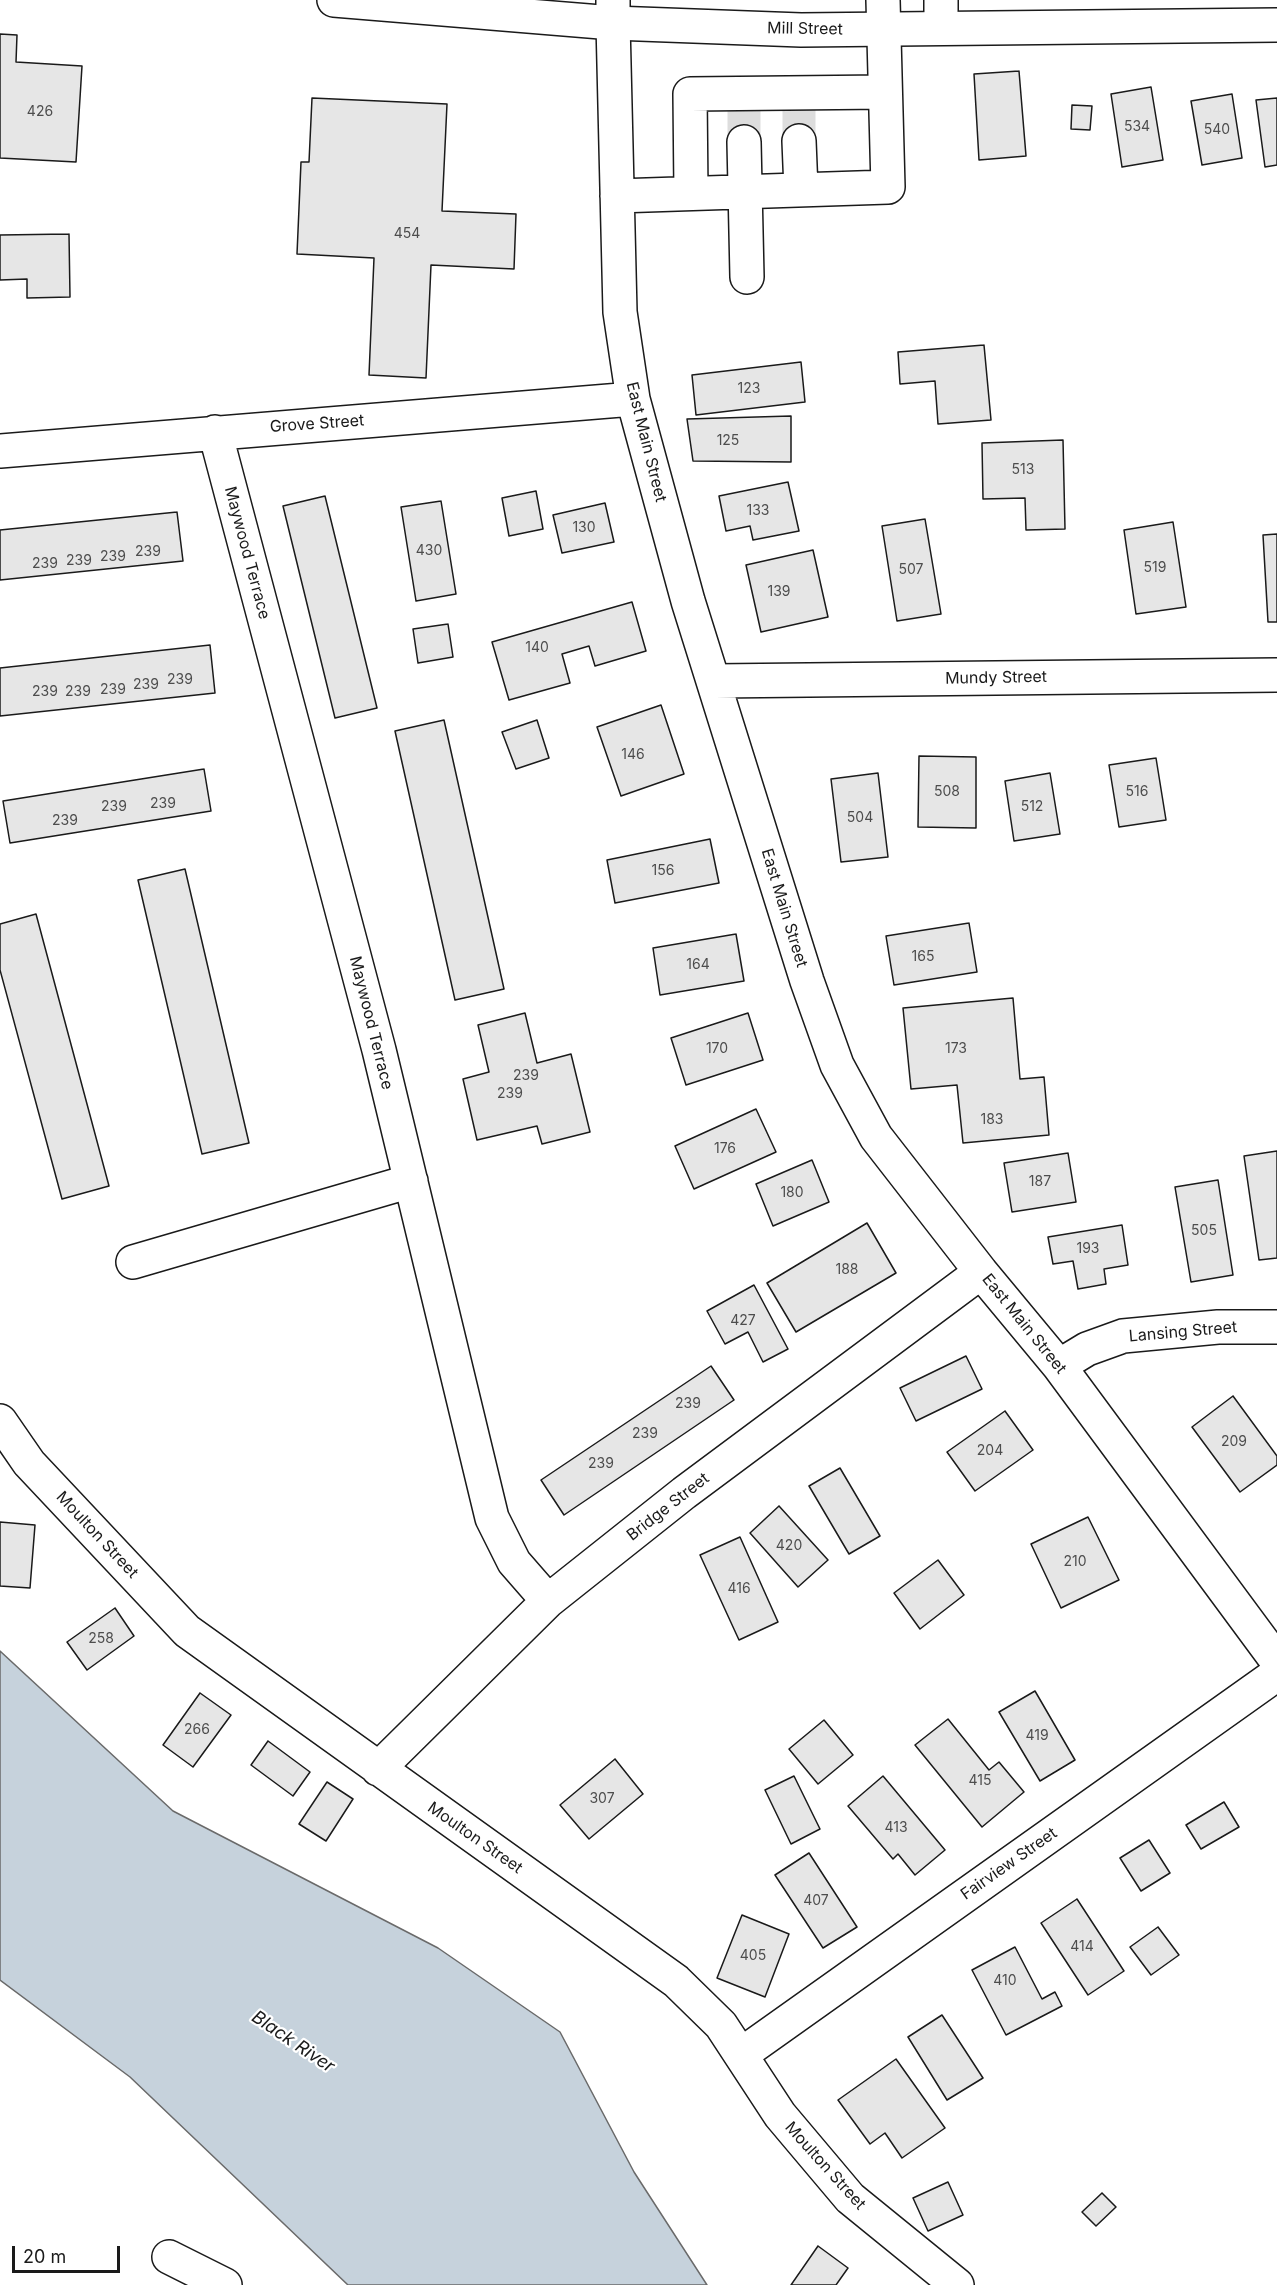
<!DOCTYPE html>
<html>
<head>
<meta charset="utf-8">
<style>
  body { margin:0 }
  #map { position:relative; width:1277px; height:2285px; overflow:hidden; background:#fff; font-family:Inter,sans-serif }
  canvas { display:block }
  .scale { position:absolute; left:12px; top:2246px; width:108px; height:27px; box-sizing:border-box; border:3px solid #1a1a1a; border-top:0; padding-left:8px; font-size:18px; line-height:21px; white-space:nowrap; color:#1a1a1a; -webkit-text-stroke:4px #fff; paint-order:stroke }
</style>
</head>
<body>
<div id="map">
<canvas width="1277" height="2285"></canvas>
<div class="scale">20 m</div>
</div>
<script>
const ctx = document.querySelector('canvas').getContext('2d');
ctx.lineJoin = 'round';
function fillPath(path, color) { ctx.fillStyle = color; ctx.fill(path, 'evenodd'); }
const toPath = rows => new Path2D(rows.map(r => 'M' + r).join(''));
function trace(path, color, width, dash) { ctx.strokeStyle = color; ctx.lineWidth = width; ctx.lineCap = dash ? 'butt' : 'round'; ctx.setLineDash(dash || []); ctx.stroke(path); }
function label(font, color, halo, rows, align = 'center') {
  ctx.font = font + ' Inter,sans-serif'; ctx.lineWidth = 4.5; ctx.setLineDash([]); ctx.textBaseline = 'middle'; ctx.strokeStyle = halo; ctx.fillStyle = color; for (const [text, x, y, turn = 0] of rows) {
    ctx.save(); ctx.translate(x, y); ctx.rotate((+turn || 0) * Math.PI / 180); ctx.textAlign = isNaN(turn) ? turn : align; if (halo) ctx.strokeText(text, 0, 0); ctx.fillText(text, 0, 0); ctx.restore();
  }
}
const water = toPath([
  [0,1651,173,1811,438,1948,560,2032,634,2172,707,2285,348,2285,130,2077,0,1980,0,1651]
]);
fillPath(water, '#c6d2dc');
trace(water, '#6a6a6a', 1.5);
const building = toPath([
  [0,34,17,35,16,62,82,66,76,162,0,158,0,34],
  [1019,71,1026,156,979,160,974,74,1019,71],
  [1151,87,1163,160,1122,167,1111,94,1151,87],
  [1232,94,1242,158,1202,165,1191,101,1232,94],
  [312,98,447,104,442,211,516,214,514,269,431,265,426,378,369,375,374,258,297,254,301,162,309,162,312,98],
  [1277,98,1277,165,1265,167,1256,100,1277,98],
  [1072,105,1092,106,1090,130,1071,129,1072,105],
  [69,234,70,297,27,298,27,279,0,280,0,235,69,234],
  [984,345,991,420,938,424,935,381,900,384,898,352,984,345],
  [801,362,805,402,696,415,692,375,801,362],
  [791,416,791,462,693,461,687,419,791,416],
  [1063,440,1065,529,1026,530,1025,498,983,499,982,443,1063,440],
  [788,482,799,531,753,540,750,526,726,531,719,496,788,482],
  [536,491,543,529,509,536,502,498,536,491],
  [325,496,377,708,335,718,283,506,325,496],
  [441,501,456,594,416,601,401,507,441,501],
  [605,503,614,542,562,553,553,515,605,503],
  [177,512,183,561,0,580,0,530,177,512],
  [925,519,941,614,897,621,882,526,925,519],
  [1173,522,1186,607,1136,614,1124,530,1173,522],
  [1277,534,1277,622,1268,622,1263,535,1277,534],
  [813,550,828,617,761,632,746,565,813,550],
  [632,602,646,651,595,666,589,646,562,654,570,683,509,700,492,642,632,602],
  [448,624,453,657,418,663,413,629,448,624],
  [210,645,215,693,0,716,0,668,210,645],
  [661,705,684,774,621,796,597,727,661,705],
  [444,720,504,989,455,1000,395,731,444,720],
  [537,720,549,758,516,769,502,732,537,720],
  [919,756,976,757,976,828,918,827,919,756],
  [1156,758,1166,820,1119,827,1109,765,1156,758],
  [204,769,211,811,10,843,3,801,204,769],
  [878,773,888,857,841,862,831,779,878,773],
  [1050,773,1060,834,1014,841,1005,781,1050,773],
  [710,839,719,883,615,903,607,860,710,839],
  [185,869,249,1143,202,1154,138,880,185,869],
  [36,914,109,1186,62,1199,0,970,0,924,36,914],
  [969,923,977,972,894,985,886,936,969,923],
  [736,934,744,981,660,995,653,948,736,934],
  [1013,998,1020,1079,1044,1077,1049,1135,963,1143,957,1085,911,1089,903,1008,1013,998],
  [525,1013,537,1063,571,1054,590,1132,542,1144,537,1126,477,1140,463,1079,489,1072,478,1025,525,1013],
  [748,1013,763,1060,686,1085,671,1038,748,1013],
  [756,1109,776,1152,694,1189,675,1146,756,1109],
  [1277,1151,1277,1258,1259,1260,1244,1156,1277,1151],
  [1068,1153,1076,1202,1012,1212,1004,1163,1068,1153],
  [812,1160,829,1202,773,1226,756,1184,812,1160],
  [1218,1180,1233,1275,1191,1282,1175,1187,1218,1180],
  [867,1223,896,1273,796,1332,767,1283,867,1223],
  [1122,1225,1128,1265,1104,1269,1106,1284,1078,1289,1073,1261,1053,1264,1048,1237,1122,1225],
  [754,1285,788,1349,763,1362,748,1332,725,1344,707,1311,754,1285],
  [966,1356,982,1389,916,1421,900,1388,966,1356],
  [711,1366,734,1400,564,1515,541,1480,711,1366],
  [1233,1396,1277,1456,1277,1465,1240,1492,1192,1427,1233,1396],
  [1005,1411,1033,1450,975,1491,947,1452,1005,1411],
  [840,1468,880,1536,849,1554,809,1486,840,1468],
  [779,1506,828,1560,798,1587,750,1533,779,1506],
  [1088,1517,1119,1580,1061,1608,1031,1544,1088,1517],
  [0,1522,35,1525,30,1588,0,1586,0,1522],
  [740,1537,778,1622,739,1640,700,1555,740,1537],
  [938,1560,964,1595,920,1629,894,1593,938,1560],
  [115,1608,134,1636,87,1670,67,1642,115,1608],
  [1035,1691,1075,1760,1040,1781,999,1712,1035,1691],
  [200,1693,231,1715,193,1767,163,1745,200,1693],
  [948,1719,989,1770,999,1762,1024,1792,982,1827,915,1745,948,1719],
  [824,1720,853,1755,818,1784,789,1749,824,1720],
  [268,1741,310,1772,293,1796,251,1765,268,1741],
  [615,1759,643,1794,589,1839,560,1805,615,1759],
  [794,1776,820,1829,791,1844,765,1790,794,1776],
  [883,1776,945,1850,915,1875,898,1854,893,1859,848,1806,883,1776],
  [327,1782,353,1799,326,1841,299,1824,327,1782],
  [1224,1802,1239,1827,1201,1849,1186,1825,1224,1802],
  [1149,1840,1170,1873,1141,1891,1120,1858,1149,1840],
  [809,1853,857,1927,823,1948,775,1875,809,1853],
  [1077,1899,1124,1971,1088,1995,1041,1923,1077,1899],
  [742,1915,789,1934,765,1997,717,1978,742,1915],
  [1158,1927,1179,1955,1151,1975,1130,1947,1158,1927],
  [1015,1947,1042,1999,1055,1992,1062,2006,1006,2035,972,1970,1015,1947],
  [942,2015,983,2078,947,2100,908,2037,942,2015],
  [896,2059,945,2128,902,2158,885,2133,870,2144,838,2100,896,2059],
  [948,2182,963,2215,928,2231,913,2198,948,2182],
  [1102,2193,1116,2207,1096,2226,1082,2212,1102,2193],
  [818,2246,848,2268,836,2285,791,2285,818,2246]
]);
fillPath(building, '#e6e6e6');
trace(building, '#1a1a1a', 1.5);
trace(toPath([
  [799,107,799,141],
  [744,108,744,142]
]), '#ddd', 33, [33, 16]);
const minor = toPath([
  [613,23,620,312,633,399,688,601,807,981,837,1065,876,1137,981,1272,1059,1366,1277,1661],
  [941,28,941,0],
  [799,141,801,190],
  [744,142,747,277],
  [691,193,690,94,885,92],
  [617,196,888,187,883,0],
  [215,432,379,1050,492,1518,514,1562,548,1601],
  [0,451,633,399],
  [715,681,1277,675],
  [133,1262,411,1181],
  [1059,1366,1087,1349,1123,1336,1218,1327,1277,1327],
  [0,1421,29,1463,187,1631,676,1981,721,2025,780,2115,850,2198,957,2285],
  [378,1769,548,1601,684,1493,981,1272],
  [742,2054,1277,1674],
  [169,2257,225,2285]
]);
const major = toPath([
  [613,23,613,0]
]);
const highway = toPath([
  [334,0,613,23,801,30,1277,25]
]);
trace(minor, '#1a1a1a', 36);
trace(major, '#1a1a1a', 36);
trace(highway, '#1a1a1a', 36);
trace(minor, '#fff', 33);
trace(major, '#fff', 33);
trace(highway, '#fff', 33);
label('14px', '#4d4d4d', null, [
  ["426",40,112],
  ["534",1137,127],
  ["540",1217,130],
  ["454",407,234],
  ["123",749,389],
  ["125",728,441],
  ["513",1023,470],
  ["133",758,511],
  ["130",584,528],
  ["430",429,551],
  ["239",148,552],
  ["239",113,557],
  ["239",79,561],
  ["239",45,564],
  ["519",1155,568],
  ["507",911,570],
  ["139",779,592],
  ["140",537,648],
  ["239",180,680],
  ["239",146,685],
  ["239",113,690],
  ["239",45,692],
  ["239",78,692],
  ["146",633,755],
  ["508",947,792],
  ["516",1137,792],
  ["239",163,804],
  ["239",114,807],
  ["512",1032,807],
  ["504",860,818],
  ["239",65,821],
  ["156",663,871],
  ["165",923,957],
  ["164",698,965],
  ["170",717,1049],
  ["173",956,1049],
  ["239",526,1076],
  ["239",510,1094],
  ["183",992,1120],
  ["176",725,1149],
  ["187",1040,1182],
  ["180",792,1193],
  ["505",1204,1231],
  ["193",1088,1249],
  ["188",847,1270],
  ["427",743,1321],
  ["239",688,1404],
  ["239",645,1434],
  ["209",1234,1442],
  ["204",990,1451],
  ["239",601,1464],
  ["420",789,1546],
  ["210",1075,1562],
  ["416",739,1589],
  ["258",101,1639],
  ["266",197,1730],
  ["419",1037,1736],
  ["415",980,1781],
  ["307",602,1799],
  ["413",896,1828],
  ["407",816,1901],
  ["414",1082,1947],
  ["405",753,1956],
  ["410",1005,1981]
]);
label('16px', '#1a1a1a', '#fff', [
  ["Mill Street",805,29,1],
  ["Grove Street",317,424,-4],
  ["East Main Street",646,442,76],
  ["Maywood Terrace",247,553,75],
  ["Mundy Street",996,678,-1],
  ["East Main Street",784,908,73],
  ["Maywood Terrace",371,1023,76],
  ["East Main Street",1024,1324,51],
  ["Lansing Street",1183,1332,-5],
  ["Bridge Street",668,1507,-38],
  ["Moulton Street",97,1535,47],
  ["Moulton Street",475,1838,35],
  ["Fairview Street",1009,1864,-35],
  ["Moulton Street",825,2166,48]
]);
label('italic 18px', '#1a1a1a', '#fff', [
  ["Black River",293,2042,34]
]);
</script>
</body>
</html>
